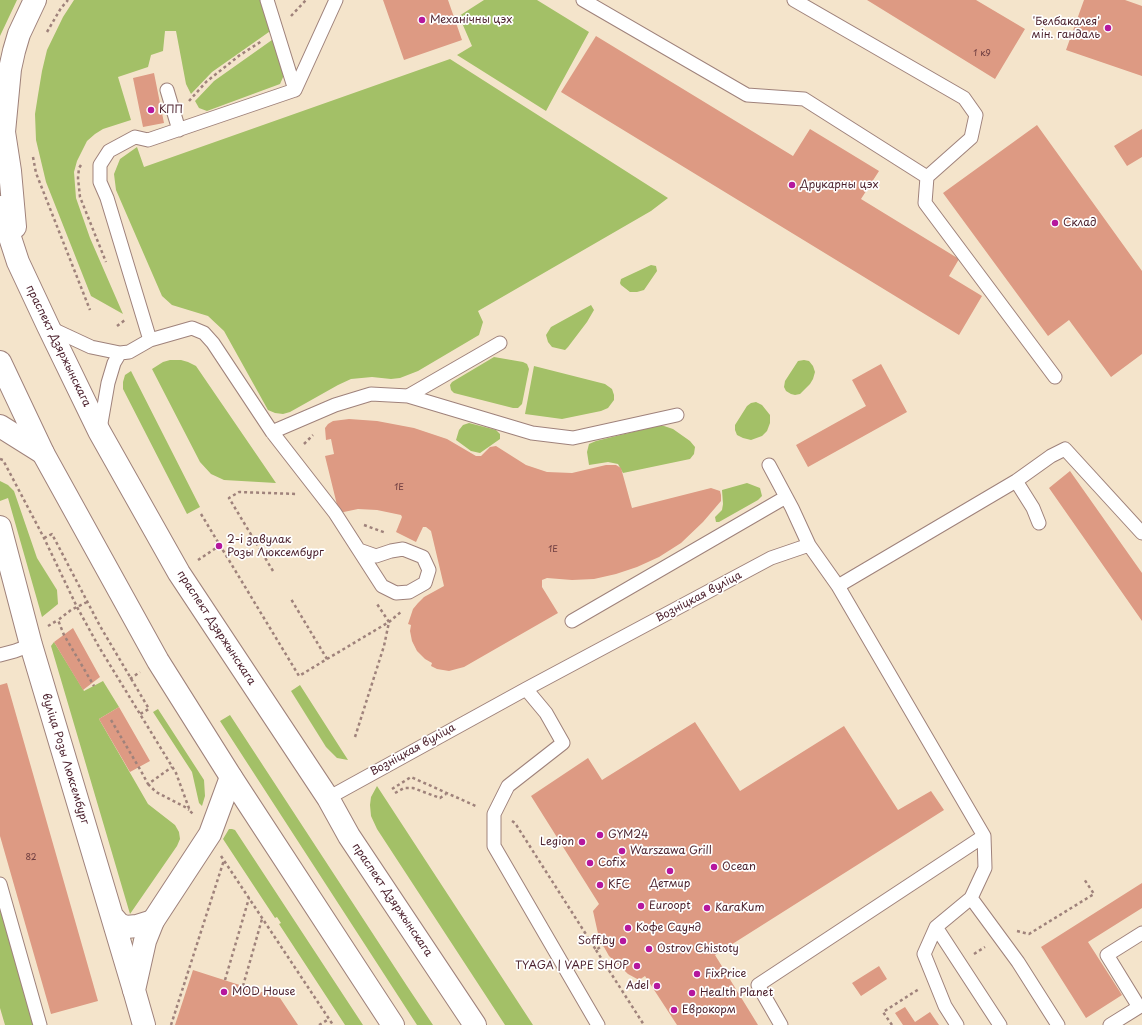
<!DOCTYPE html>
<html>
<head>
<meta charset="utf-8">
<style>
  body { margin:0 }
  canvas { display:block; background:#f4e4cb }
</style>
</head>
<body>
<canvas width="1142" height="1025"></canvas>
<script>
const ctx = document.querySelector('canvas').getContext('2d');
ctx.lineJoin = 'round';
function fillPath(path, color) { ctx.fillStyle = color; ctx.fill(path, 'evenodd'); }
const toPath = rows => new Path2D(rows.map(r => 'M' + r).join(''));
function trace(path, color, width, dash) { ctx.strokeStyle = color; ctx.lineWidth = width; ctx.lineCap = dash ? 'butt' : 'round'; ctx.setLineDash(dash || []); ctx.stroke(path); }
function label(font, color, halo, rows, align = 'center') {
  ctx.font = font + ' "Playpen Sans",sans-serif'; ctx.lineWidth = 3.5; ctx.setLineDash([]); ctx.textBaseline = 'middle'; ctx.strokeStyle = halo; ctx.fillStyle = color; for (const [text, x, y, turn = 0] of rows) {
    ctx.save(); ctx.translate(x, y); ctx.rotate((+turn || 0) * Math.PI / 180); ctx.textAlign = isNaN(turn) ? turn : align; if (halo) ctx.strokeText(text, 0, 0); ctx.fillText(text, 0, 0); ctx.restore();
  }
}
fillPath(toPath([
  [0,0,17,0,0,36],
  [74,0,269,0,276,27,212,72,191,94,186,84,176,31,165,31,163,51,151,55,148,67,118,77,131,120,103,129,95,134,87,141,77,161,74,172,76,198,90,238,123,314,91,296,46,182,36,140,35,114,38,95,42,71,47,50,63,17],
  [484,0,537,0,589,32,546,111,457,55,472,46,459,16],
  [279,35,284,75,280,84,207,111,199,108,195,101,214,81],
  [450,59,668,198,651,211,478,311,483,322,479,335,418,371,400,378,391,379,372,377,351,379,338,385,290,412,283,414,275,413,268,410,224,331,208,316,172,305,162,296,116,190,114,174,120,159,137,147,144,167],
  [651,265,656,266,657,271,644,290,637,292,630,292,621,285,620,283,621,279],
  [591,305,594,310,587,322,568,347,565,350,552,347,548,342,546,335,551,327],
  [494,357,523,362,527,364,529,369,522,404,518,408,513,408,454,393,451,390,450,385,452,382],
  [170,360,181,360,188,362,196,366,276,483,224,480,211,474,200,462,152,369,163,362],
  [804,360,809,361,813,366,815,372,813,379,810,384,800,394,795,395,791,394,786,391,784,387,785,381,798,361],
  [534,366,605,384,612,389,614,395,614,400,608,408,601,411,562,419,525,414],
  [131,371,200,507,187,514,123,389,123,382,125,375],
  [756,402,762,405,770,415,770,423,767,431,762,436,751,440,743,438,737,435,735,430,735,425,747,406,751,403],
  [469,423,496,430,500,434,500,439,480,453,471,451,456,440,459,430,463,425],
  [657,426,664,426,673,429,690,441,695,447,694,454,690,459,623,473,618,464,608,462,589,465,587,452,589,444,596,441],
  [0,481,8,485,14,491,37,558,57,590,58,604,42,617,8,498,0,501],
  [747,483,760,488,762,496,758,500,719,522,716,522,715,517,722,510,723,504,722,490],
  [54,642,84,691,103,681,119,707,99,719,148,804,175,825,179,832,180,839,177,846,130,914,51,646],
  [300,685,348,760,337,758,326,747,291,691],
  [158,709,204,780,205,796,202,806,199,803,192,772,153,712],
  [230,715,407,986,433,1025,417,1025,220,721],
  [377,786,533,1025,505,1025,377,829,371,816,370,805,371,797],
  [229,829,232,829,235,830,363,1025,345,1025,279,924,281,923,277,917,275,918,223,839],
  [0,904,35,1025,5,1025,0,1008]
]), '#a3c067');
fillPath(toPath([
  [383,0,448,0,462,40,404,60],
  [867,0,976,0,1025,29,995,79],
  [1084,0,1125,0,1142,6,1142,76,1066,50],
  [596,36,793,156,810,129,879,171,861,199,959,259,949,276,982,296,959,335,561,92],
  [154,73,164,123,143,127,133,78],
  [1037,125,1142,271,1142,354,1111,377,1069,320,1048,336,943,193],
  [1142,129,1142,157,1127,166,1114,146],
  [881,364,907,412,808,467,796,445,866,406,852,380],
  [349,419,377,421,414,428,447,439,476,456,481,456,490,447,496,446,526,465,547,472,572,473,606,465,616,465,621,468,632,508,711,488,720,491,721,495,721,501,703,522,681,543,659,557,637,567,616,574,594,579,572,580,547,578,542,580,542,587,558,613,464,667,449,671,437,669,431,666,432,663,425,659,417,651,412,641,410,631,411,625,408,624,413,609,418,603,424,597,444,586,431,531,426,527,423,527,416,542,396,532,402,517,401,515,377,510,358,509,339,513,325,456,334,454,331,439,326,440,325,428,328,424,333,421],
  [1070,471,1142,573,1142,621,1049,488],
  [73,628,100,677,83,690,54,642],
  [7,683,98,1001,51,1014,0,836,0,685],
  [119,707,150,761,130,772,99,719],
  [695,722,740,791,844,726,898,810,931,791,944,810,715,955,758,1025,677,1025,645,976,639,980,628,974,609,956,599,938,593,911,599,904,531,796,588,758,602,780],
  [1142,883,1142,908,1088,942,1122,995,1086,1018,1041,947],
  [879,966,887,979,861,996,852,983],
  [193,970,280,998,298,1025,175,1025],
  [905,1007,915,1022,930,1012,939,1025,903,1025,895,1013]
]), '#dd9a83');
const service = toPath([
  [267,0,295,90],
  [583,0,747,95,804,99,927,177,971,138,976,115,964,98,794,0],
  [167,90,179,130],
  [927,177,925,203,1055,377],
  [48,327,91,347,120,353,129,352,150,340,192,328,204,333,213,343,272,432,335,513,382,586,396,593,409,592,425,583,429,570,423,557,403,549,391,551,376,556,359,550],
  [150,340,107,198,100,182,100,165,109,151,135,137,148,140,295,90,336,0],
  [408,396,500,343],
  [100,429,108,383,114,363,120,353],
  [272,432,335,405,371,394,408,396,532,433,573,438,677,415],
  [769,465,792,508,809,545],
  [1016,481,1033,508,1039,523],
  [838,586,984,836,985,868,971,898,936,927,924,954,945,1006,957,1025],
  [572,621,786,497],
  [0,655,15,651,31,645],
  [526,689,546,713,563,743,508,786,494,814,494,846,598,1025],
  [328,798,526,689,771,558,809,545,838,586,1016,481,1051,456,1065,449,1142,533],
  [0,884,40,1025],
  [971,898,1018,962,1058,1025],
  [936,927,1000,1025],
  [781,1025,758,985,984,836],
  [1110,1025,1139,1007,1107,955,1142,933]
]);
const minor = toPath([
  [0,527,31,645,134,990],
  [112,916,119,924,126,927,137,926,153,921]
]);
const tertiary = toPath([
  [144,1025,134,990,145,941,153,921,210,834,231,777]
]);
const secondary = toPath([
  [0,426,43,453]
]);
const primary = toPath([
  [0,207,18,262,48,326,99,431,179,573,328,798,349,836,475,1025],
  [15,227,10,171,4,132,10,69,14,51,19,34,35,0],
  [0,362,43,453,158,661,231,777,393,1025]
]);
trace(service, '#9f827b', 15);
trace(minor, '#9f827b', 24);
trace(tertiary, '#9f827b', 24);
trace(secondary, '#9f827b', 24);
trace(primary, '#9f827b', 24);
trace(toPath([
  [291,16,306,0],
  [47,32,61,8,68,0],
  [189,101,206,82,240,55,262,41],
  [33,157,36,173,90,310],
  [81,165,79,168,78,178,80,197,106,262],
  [117,326,125,320],
  [304,444,313,435],
  [0,459,3,460,44,538,77,607,99,647,176,773,190,811,193,814],
  [201,514,299,676,327,659,291,599],
  [364,525,386,533],
  [44,538,52,534,100,626,149,709,140,714],
  [198,560,219,546],
  [273,571,229,498,239,492,297,494],
  [87,602,71,610,58,620,64,635,94,686],
  [48,626,58,620],
  [327,659,389,622,402,611],
  [130,679,140,672],
  [111,720,141,771,148,784,172,767],
  [355,737,384,646,389,622,377,604],
  [148,784,156,792,185,807,189,810],
  [392,789,411,777,478,807],
  [395,793,404,788,413,788,440,798,446,794],
  [512,821,515,823,596,950,603,945],
  [221,856,333,1025],
  [1017,931,1029,934,1094,894,1084,879],
  [596,950,644,1025],
  [974,954,985,947],
  [225,980,249,898],
  [243,986,262,919],
  [171,1025,224,860],
  [319,1025,329,1019],
  [892,1025,883,1012,919,989]
]), '#9f827b', 2.5, [3, 3]);
trace(service, '#fff', 13);
trace(minor, '#fff', 22);
trace(tertiary, '#fff', 22);
trace(secondary, '#fff', 22);
trace(primary, '#fff', 22);
for (const [x, y, r, color] of [
  [422,20,4,"#b5179e"],
  [1108,28,4,"#b5179e"],
  [151,110,4,"#b5179e"],
  [792,185,4,"#b5179e"],
  [1055,223,4,"#b5179e"],
  [219,546,4,"#b5179e"],
  [600,835,4,"#b5179e"],
  [582,842,4,"#b5179e"],
  [622,851,4,"#b5179e"],
  [590,863,4,"#b5179e"],
  [714,867,4,"#b5179e"],
  [670,871,4,"#b5179e"],
  [600,885,4,"#b5179e"],
  [641,906,4,"#b5179e"],
  [707,908,4,"#b5179e"],
  [628,928,4,"#b5179e"],
  [623,941,4,"#b5179e"],
  [649,949,4,"#b5179e"],
  [637,966,4,"#b5179e"],
  [697,974,4,"#b5179e"],
  [657,986,4,"#b5179e"],
  [224,992,4,"#b5179e"],
  [692,993,4,"#b5179e"],
  [674,1010,4,"#b5179e"]
]) { const dot = new Path2D(); dot.arc(x, y, r, 0, 2 * Math.PI); ctx.fillStyle = color; ctx.fill(dot); trace(dot, '#fff', 1.5); }
label('9px', '#6f3e41', null, [
  ["1 к9",982,54],
  ["1Е",399,488],
  ["1Е",553,550],
  ["82",31,858]
]);
label('11px', '#4a1f2b', '#fff', [
  ["Механічны цэх",430,20],
  ["'Белбакалея'",1100,22,"right"],
  ["мін. гандаль",1100,35,"right"],
  ["КПП",159,110],
  ["Друкарны цэх",800,185],
  ["Склад",1063,223],
  ["2-і завулак",227,540],
  ["Розы Люксембург",227,553],
  ["GYM24",608,835],
  ["Legion",574,842,"right"],
  ["Warszawa Grill",630,851],
  ["Cofix",598,863],
  ["Ocean",722,867],
  ["Детмир",670,884,"center"],
  ["KFC",608,885],
  ["Euroopt",649,906],
  ["KaraKum",715,908],
  ["Кофе Саунд",636,928],
  ["Soff.by",615,941,"right"],
  ["Ostrov Chistoty",657,949],
  ["TYAGA | VAPE SHOP",629,966,"right"],
  ["FixPrice",705,974],
  ["Adel",649,986,"right"],
  ["MOD House",232,992],
  ["Health Planet",700,993],
  ["Еврокорм",682,1010]
], 'left');
label('11px', '#4a1f2b', '#fff', [
  ["праспект Дзяржынскага",58,346,64],
  ["Возніцкая вуліца",699,597,-28],
  ["праспект Дзяржынскага",216,628,57],
  ["Возніцкая вуліца",413,750,-29],
  ["вуліца Розы Люксембург",65,759,73],
  ["праспект Дзяржынскага",392,900,56]
]);
</script>
</body>
</html>
